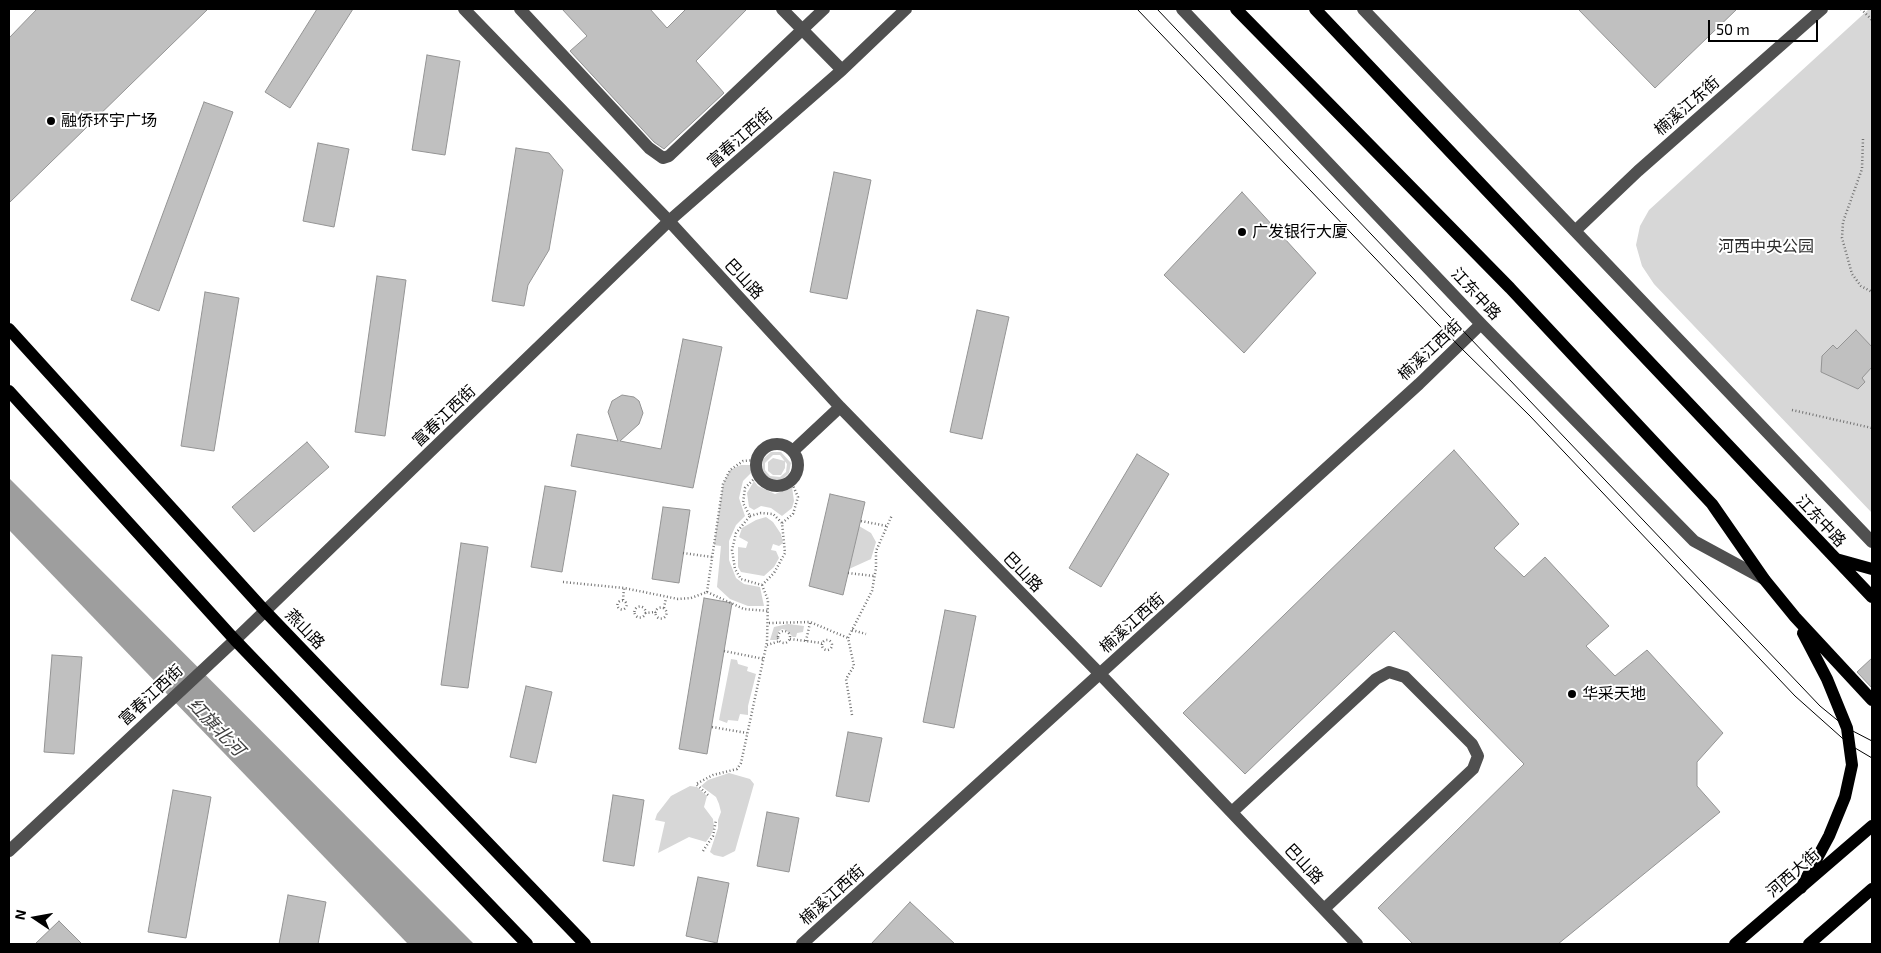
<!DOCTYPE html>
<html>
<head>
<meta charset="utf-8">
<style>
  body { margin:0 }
  #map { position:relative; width:1881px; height:953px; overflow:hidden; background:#fff; font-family:"Exo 2",sans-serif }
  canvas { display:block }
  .frame { position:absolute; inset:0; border:10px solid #000; pointer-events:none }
  .north { position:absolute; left:10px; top:893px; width:50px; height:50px; -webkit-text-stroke:4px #fff; paint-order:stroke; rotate:282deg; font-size:14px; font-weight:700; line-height:20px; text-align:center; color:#000 }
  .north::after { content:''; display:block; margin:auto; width:18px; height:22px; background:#000; clip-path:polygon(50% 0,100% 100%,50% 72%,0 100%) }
  .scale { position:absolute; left:1708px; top:20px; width:110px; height:22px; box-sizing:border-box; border:2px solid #000; border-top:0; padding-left:6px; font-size:15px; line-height:18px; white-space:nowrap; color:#000; -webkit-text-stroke:4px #fff; paint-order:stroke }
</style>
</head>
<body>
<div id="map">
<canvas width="1881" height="953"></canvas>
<div class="frame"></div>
<div class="north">N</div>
<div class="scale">50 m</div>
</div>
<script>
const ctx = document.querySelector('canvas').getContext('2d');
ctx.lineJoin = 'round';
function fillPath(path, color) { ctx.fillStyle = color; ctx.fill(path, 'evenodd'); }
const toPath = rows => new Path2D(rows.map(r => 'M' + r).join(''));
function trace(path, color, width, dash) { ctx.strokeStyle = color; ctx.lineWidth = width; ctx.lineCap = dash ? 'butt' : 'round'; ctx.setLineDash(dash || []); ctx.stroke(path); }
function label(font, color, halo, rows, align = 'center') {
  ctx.font = font + ' "Exo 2","Noto Sans SC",sans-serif'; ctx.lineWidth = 4; ctx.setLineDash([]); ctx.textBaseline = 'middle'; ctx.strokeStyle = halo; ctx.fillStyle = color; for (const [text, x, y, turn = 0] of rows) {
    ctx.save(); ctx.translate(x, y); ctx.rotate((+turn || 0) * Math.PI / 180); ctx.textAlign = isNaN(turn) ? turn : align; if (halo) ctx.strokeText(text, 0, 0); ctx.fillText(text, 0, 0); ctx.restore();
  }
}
fillPath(toPath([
  [1869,9,1872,9,1872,513,1654,284,1642,266,1636,245,1640,226,1649,210],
  [771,452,781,452,791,463,789,473,782,480,773,481,762,473,763,459],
  [773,455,780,455,787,464,786,472,780,477,770,476,765,470,765,463],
  [773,458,785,461,785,468,781,475,773,475,768,471,768,462],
  [741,465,750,465,751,473,743,481,739,498,745,516,736,525,729,541,729,560,736,578,744,584,760,587,764,606,748,606,730,599,717,587,721,546,714,545,723,484,730,470],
  [754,481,758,486,775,494,792,487,794,501,792,508,782,516,771,508,761,506,754,510,749,507,747,493],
  [766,517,773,522,781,534,783,543,779,546,773,544,771,550,776,551,779,558,774,567,764,576,741,572,738,567,738,547,746,548,748,542,739,537,742,528,756,520],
  [859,526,871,533,876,542,871,559,849,569],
  [788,624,804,626,803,632,797,633,796,637,793,637,786,630,782,629,778,632,778,640,770,640,774,627],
  [731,659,737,660,738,664,748,667,747,671,756,674,748,706,748,715,740,714,738,721,728,720,727,723,719,720],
  [729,773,750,779,754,784,735,851,723,857,714,855,710,852,718,828,718,820,721,812,719,804,716,797,701,786,708,780],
  [690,786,697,787,707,796,704,807,713,819,714,827,711,835,706,842,689,837,658,853,665,822,655,820,657,814,671,796]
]), '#d7d7d7');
fillPath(toPath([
  [9,478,21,490,474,944,408,944,9,530]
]), '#9e9e9e');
const building = toPath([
  [37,9,208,9,9,203,9,38,37,9],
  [317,9,353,9,290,108,265,92,317,9],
  [562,9,650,9,667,28,686,9,747,9,696,61,724,93,664,149,654,142,570,51,587,36,562,9],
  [1578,9,1737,9,1655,88,1578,9],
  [427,55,460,61,445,155,412,150,427,55],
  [204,102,233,112,159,311,131,300,204,102],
  [318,143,349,149,334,227,303,221,318,143],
  [516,148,549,153,563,170,549,250,528,285,524,306,492,301,516,148],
  [834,172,871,180,847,299,810,292,834,172],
  [1242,192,1316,273,1244,353,1164,275,1242,192],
  [377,276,406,280,385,436,355,432,377,276],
  [205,292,239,298,214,451,181,446,205,292],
  [977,310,1009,317,982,439,950,432,977,310],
  [1856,330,1872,347,1872,367,1862,378,1865,382,1858,389,1821,372,1822,356,1833,345,1837,349,1856,330],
  [683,339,722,347,693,488,571,466,577,434,618,441,608,412,612,401,622,395,634,397,639,401,643,413,639,424,620,441,661,449,683,339],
  [307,442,329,467,254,532,232,507,307,442],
  [1454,450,1519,524,1494,548,1524,577,1545,557,1609,626,1586,646,1615,676,1647,650,1723,733,1697,762,1697,786,1720,812,1558,944,1413,944,1378,908,1524,764,1394,631,1245,774,1183,713,1454,450],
  [1137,454,1169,474,1101,587,1069,568,1137,454],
  [545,486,576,491,562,572,531,567,545,486],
  [830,494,865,502,843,595,809,586,830,494],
  [663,507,690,510,679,583,652,579,663,507],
  [461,543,488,547,468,688,441,685,461,543],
  [704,598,732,603,707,754,679,749,704,598],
  [945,610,976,616,954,728,923,722,945,610],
  [52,655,82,657,74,754,44,752,52,655],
  [1872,658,1872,688,1857,672,1872,658],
  [526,686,552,692,536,763,510,757,526,686],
  [848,732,882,738,869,802,836,796,848,732],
  [173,790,211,797,186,938,148,932,173,790],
  [613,795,644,800,634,866,603,861,613,795],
  [767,812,799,818,789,872,757,866,767,812],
  [698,877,729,883,717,943,686,936,698,877],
  [288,895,326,902,318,944,279,944,288,895],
  [910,902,955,944,871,944,910,902],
  [59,921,82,944,35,944,59,921]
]);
fillPath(building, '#c0c0c0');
trace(building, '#949494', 1);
trace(toPath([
  [1861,9,1872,20],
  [1863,139,1862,169,1843,222,1842,238,1852,274,1861,286,1872,292],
  [1792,410,1872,428],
  [758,475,745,488,743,503,750,516,736,533,732,550,735,569,741,579,762,585],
  [750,516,761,513,773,514,782,523],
  [861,521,887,526],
  [683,553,712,557],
  [848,573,874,576],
  [563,582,624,588,678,599,691,598,707,592],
  [762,585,774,573,785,553,782,523,793,514,798,497,791,481],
  [707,592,723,484,730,470,743,461,757,460],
  [707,592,744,609,769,611],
  [623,600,624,588],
  '617.5 605a4.5 4.5 0 1 1 9 0a4.5 4.5 0 1 1-9 0Z',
  '634.5 612a5.5 5.5 0 1 1 11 0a5.5 5.5 0 1 1-11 0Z',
  '655.5 613a5.5 5.5 0 1 1 11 0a5.5 5.5 0 1 1-11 0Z',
  [664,608,666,598],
  [645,613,656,612],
  [769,623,810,622,848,638],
  [852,630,866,634],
  '778 637a6 6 0 1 1 12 0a6 6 0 1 1-12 0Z',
  [790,639,822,643],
  '822 645a5 5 0 1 1 10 0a5 5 0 1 1-10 0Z',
  [806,641,810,623],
  [767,645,780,641],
  [724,651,764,659],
  [852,715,846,679,854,666,848,638,872,591,876,568,876,551,892,515],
  [712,727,747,733],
  [708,795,696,784,713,775,737,769,741,763,767,642,768,600,762,585],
  [703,851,713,836,716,820]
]), '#727272', 2.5, [1, 2.5]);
trace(toPath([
  [464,9,669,221,840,407,1100,674,1357,944],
  [520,9,649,148,663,158,669,156,824,9],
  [782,9,842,70],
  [1182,9,1481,324,1694,541,1764,579],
  [1363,9,1872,542],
  [1576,230,1638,171,1822,9],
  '756 465a21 21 0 1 1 42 0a21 21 0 1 1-42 0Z',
  [793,451,840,407],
  [1232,812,1376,679,1389,672,1405,677,1472,744,1478,756,1473,769,1324,909],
  [9,851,235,640,669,221,842,70,906,9],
  [802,944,1419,384,1481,324]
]), '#505050', 12);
trace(toPath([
  [1236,9,1510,288,1712,504,1764,579,1795,617,1872,700],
  [1315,9,1872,597],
  [9,329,265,611,585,944],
  [9,391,235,640,527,944],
  [1836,559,1872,569],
  [1801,888,1829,836,1845,797,1852,765,1847,728,1827,679,1803,633],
  [1735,944,1872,826],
  [1809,944,1872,889]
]), '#000', 12);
trace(toPath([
  [1137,9,1459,346,1530,416,1795,696,1850,745,1872,758],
  [1157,9,1820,706,1847,728,1872,741]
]), '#000', 1);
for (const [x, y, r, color] of [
  [51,121,5,"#000"],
  [1242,232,5,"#000"],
  [1572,694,5,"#000"]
]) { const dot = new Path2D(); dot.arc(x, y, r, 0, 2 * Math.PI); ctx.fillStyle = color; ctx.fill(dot); trace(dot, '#fff', 2); }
label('16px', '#000', '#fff', [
  ["楠溪江东街",1687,106,-41],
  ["富春江西街",740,138,-41],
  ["巴山路",744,279,47],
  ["江东中路",1476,294,47],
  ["楠溪江西街",1430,350,-43],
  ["富春江西街",444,416,-44],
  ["江东中路",1821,521,47],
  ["巴山路",1023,572,46],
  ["楠溪江西街",1132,623,-42],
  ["燕山路",305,629,46],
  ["富春江西街",151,695,-43],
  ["巴山路",1304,864,47],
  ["河西大街",1793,873,-41],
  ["楠溪江西街",832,895,-42]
]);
label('16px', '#000', '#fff', [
  ["融侨环宇广场",61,121],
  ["广发银行大厦",1252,232],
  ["华采天地",1582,694]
], 'left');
label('16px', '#2e2e2e', '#fff', [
  ["河西中央公园",1766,247]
]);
label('italic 18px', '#3f3f3f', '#fff', [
  ["红旗北河",216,727,46]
]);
</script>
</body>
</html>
